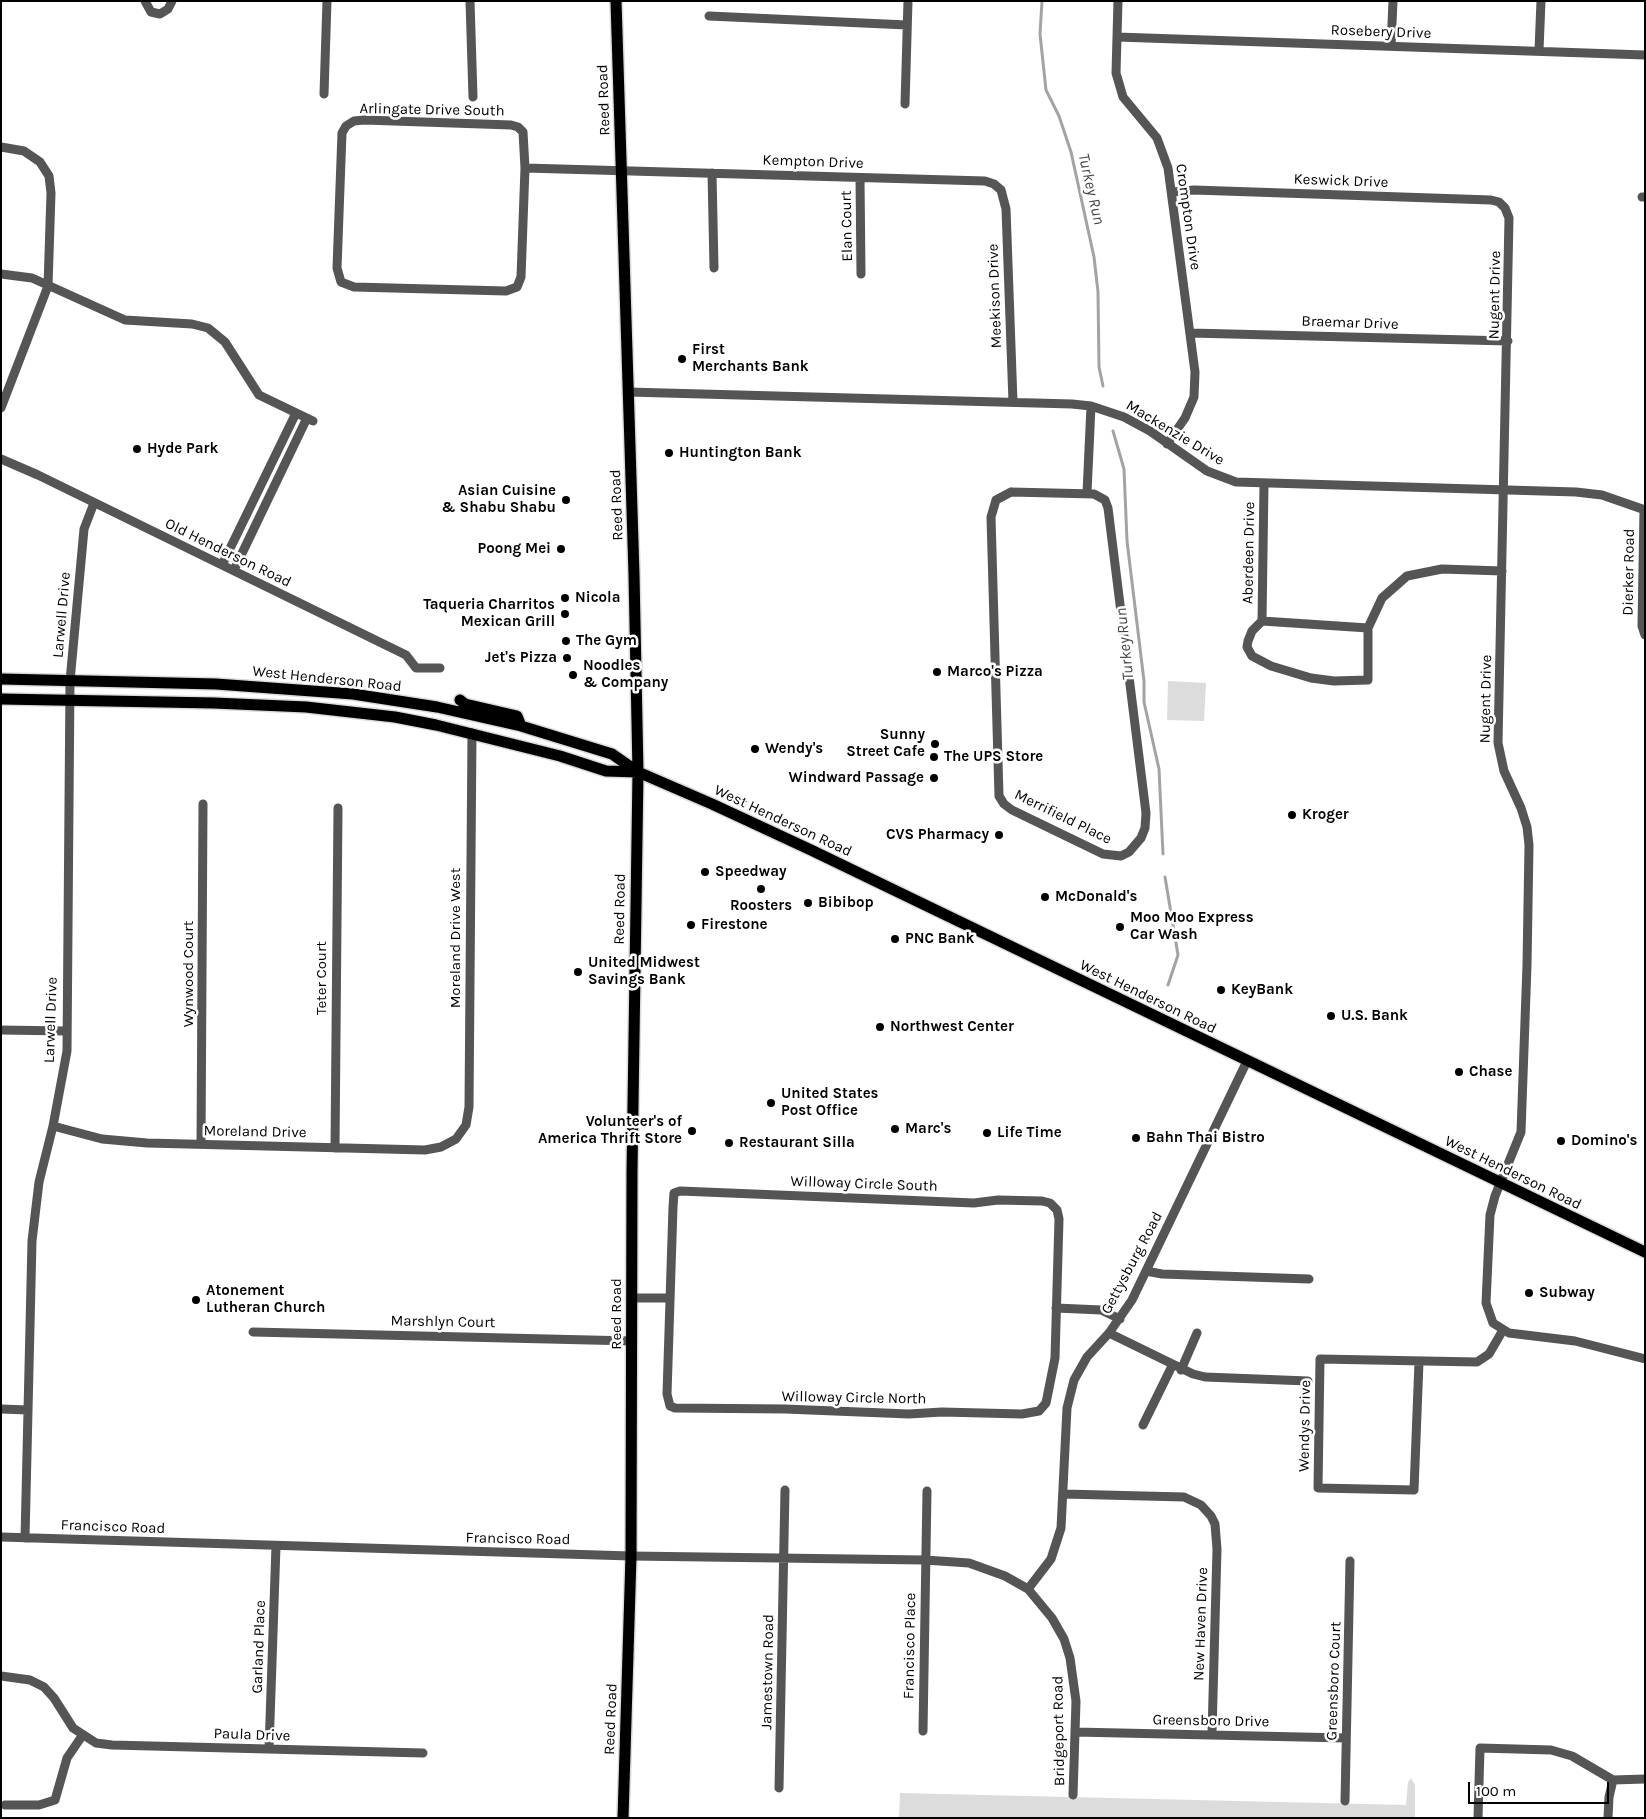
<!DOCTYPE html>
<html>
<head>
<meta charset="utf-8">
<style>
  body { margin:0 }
  #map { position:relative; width:1646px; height:1819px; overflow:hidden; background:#fff; font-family:Karla,sans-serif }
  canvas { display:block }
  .frame { position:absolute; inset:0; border:2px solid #000; pointer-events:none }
  .scale { position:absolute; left:1468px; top:1782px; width:141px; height:22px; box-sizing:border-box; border:2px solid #000; border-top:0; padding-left:6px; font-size:15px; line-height:18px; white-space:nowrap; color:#000; -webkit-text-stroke:4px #fff; paint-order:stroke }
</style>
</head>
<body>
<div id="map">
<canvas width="1646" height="1819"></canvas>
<div class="frame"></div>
<div class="scale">100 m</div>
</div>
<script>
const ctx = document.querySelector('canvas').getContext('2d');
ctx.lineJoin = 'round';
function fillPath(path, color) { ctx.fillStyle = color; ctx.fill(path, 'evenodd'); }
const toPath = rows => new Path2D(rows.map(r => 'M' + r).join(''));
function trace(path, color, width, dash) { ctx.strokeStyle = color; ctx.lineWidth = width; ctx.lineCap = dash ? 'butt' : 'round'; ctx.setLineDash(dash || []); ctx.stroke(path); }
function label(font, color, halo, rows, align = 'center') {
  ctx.font = font + ' Karla,sans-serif'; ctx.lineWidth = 5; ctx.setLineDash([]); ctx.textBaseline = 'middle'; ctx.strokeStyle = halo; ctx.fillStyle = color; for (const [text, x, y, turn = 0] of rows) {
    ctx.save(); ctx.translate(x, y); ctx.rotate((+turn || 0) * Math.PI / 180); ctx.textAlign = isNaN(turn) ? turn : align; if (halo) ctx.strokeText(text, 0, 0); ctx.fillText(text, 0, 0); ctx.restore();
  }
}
fillPath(toPath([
  [1168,681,1206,683,1204,721,1167,720],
  [1411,1778,1415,1785,1415,1818,899,1818,900,1793,1406,1805,1408,1782]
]), '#dcdcdc');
trace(toPath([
  [1042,1,1040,34,1046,90,1059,116,1071,152,1094,257,1098,292,1099,367,1103,386],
  [1113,431,1124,469,1127,541,1144,681,1144,702,1159,769,1163,854],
  [1165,877,1178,955,1168,985]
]), '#a3a3a3', 3);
const major = toPath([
  [616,1,634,574,638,772,632,1172,631,1556,623,1818],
  [1,679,216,684,353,694,437,707,521,726,612,754,638,772,712,804,811,850,1645,1252],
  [1,699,214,703,306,707,395,717,436,725,560,756,606,771,638,772],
  [460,700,465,704,517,716,521,726]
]);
trace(major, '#dbdbdb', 14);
trace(toPath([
  [145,1,151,12,160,14,168,9,172,1],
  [470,1,473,97],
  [1118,1,1116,73,1123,97,1157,138,1168,168,1195,372,1194,397,1185,418,1167,444],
  [709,16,907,25],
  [1117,37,1645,55],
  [1391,46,1393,1],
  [1539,50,1541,1],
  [324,94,327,1],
  [905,104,908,1],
  [364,120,511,125,518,127,523,132,525,168,521,277,517,287,506,291,354,287,341,282,337,268,342,133,346,126,354,121,364,120],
  [1,147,24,151,40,162,49,176,51,193,48,286,1,408],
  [525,168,985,181,994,184,1001,190,1006,209,1013,402],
  [712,173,714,268],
  [860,178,861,274],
  [1173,192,1194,190,1491,200,1499,202,1505,208,1509,218,1498,743,1504,771,1521,808,1527,827,1529,845,1527,965,1521,1132,1495,1196,1490,1215,1486,1303,1493,1323,1509,1333,1575,1341,1645,1359],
  [1642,197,1645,197],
  [1,274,32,278,125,320,192,324,208,328,225,342,259,395,313,421],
  [1191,333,1508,341],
  [628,392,1072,404,1091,406,1124,417,1150,431,1207,471,1236,482,1576,492,1602,495,1645,510],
  [1,459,38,475,406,655,416,668,440,668],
  [1264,484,1262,621,1368,628,1382,598,1407,576,1442,569,1502,571],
  [1011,492,1094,494,1105,500,1108,508,1146,813,1145,828,1141,838,1129,852,1121,856,1103,854,1012,810,1004,804,999,796,991,517,996,500,1011,492],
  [1087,493,1091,406],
  [1644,510,1642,626,1645,635],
  [222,565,296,413],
  [234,570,307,418],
  [1262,621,1252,631,1248,641,1247,647,1252,656,1271,666,1311,678,1334,681,1368,680,1368,628],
  [1,1030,67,1031],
  [53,1126,102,1139,147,1143,425,1150,441,1147,456,1139,466,1125,469,1107,472,733],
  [201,1144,203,804],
  [335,1148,338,808],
  [680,1191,974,1203,998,1200,1042,1201,1050,1203,1057,1210,1059,1219,1055,1358,1046,1403,1039,1411,1022,1414,942,1412,909,1414,785,1409,675,1408,670,1406,667,1394,673,1207,674,1193,680,1191],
  [1146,1271,1162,1274,1309,1279],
  [632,1298,669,1298],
  [1056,1308,1101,1310,1120,1319],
  [253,1332,632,1341],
  [1109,1333,1193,1374,1205,1377,1308,1381],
  [1419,1362,1414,1490,1318,1488,1320,1359,1477,1362,1489,1354,1503,1330],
  [1181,1370,1197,1333],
  [1,1409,28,1410],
  [1143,1425,1172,1366],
  [1064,1494,1184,1497,1201,1505,1211,1516,1215,1524,1217,1549,1212,1733],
  [1,1537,631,1556,925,1560,969,1563,1005,1576,1028,1589,1052,1618,1064,1639,1070,1658,1076,1701,1073,1795],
  [25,1538,32,1241,39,1182,53,1126,67,1051,70,681,84,529,94,503],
  [1028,1589,1051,1559,1061,1528,1067,1408,1074,1380,1087,1357,1109,1333,1132,1300,1247,1061],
  [1,1676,30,1680,44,1687,54,1698,73,1728,96,1743,112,1745,423,1753],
  [923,1731,927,1491],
  [1075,1732,1346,1738],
  [269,1749,276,1546],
  [779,1788,785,1490],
  [1345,1801,1350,1561],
  [5,1805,39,1805,55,1800,67,1758,82,1736],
  [1478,1818,1480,1748,1551,1750,1572,1756,1613,1780,1645,1779],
  [1608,1818,1609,1797,1613,1780]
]), '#555', 9);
trace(major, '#000', 11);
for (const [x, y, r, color] of [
  [682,359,5,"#000"],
  [137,449,5,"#000"],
  [669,453,5,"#000"],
  [566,500,5,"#000"],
  [561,549,5,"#000"],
  [565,598,5,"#000"],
  [565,614,5,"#000"],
  [566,641,5,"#000"],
  [567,658,5,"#000"],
  [937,672,5,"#000"],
  [573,675,5,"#000"],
  [935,744,5,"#000"],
  [755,749,5,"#000"],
  [934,757,5,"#000"],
  [934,778,5,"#000"],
  [1292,815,5,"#000"],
  [999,835,5,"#000"],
  [705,872,5,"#000"],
  [761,889,5,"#000"],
  [1045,897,5,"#000"],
  [808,903,5,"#000"],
  [691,925,5,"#000"],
  [1120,927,5,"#000"],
  [895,939,5,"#000"],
  [578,972,5,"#000"],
  [1221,990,5,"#000"],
  [1331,1016,5,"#000"],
  [880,1027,5,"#000"],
  [1459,1072,5,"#000"],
  [771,1103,5,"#000"],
  [895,1129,5,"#000"],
  [692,1131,5,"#000"],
  [987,1133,5,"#000"],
  [1136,1138,5,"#000"],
  [1561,1141,5,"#000"],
  [729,1143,5,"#000"],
  [1529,1293,5,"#000"],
  [196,1300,5,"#000"]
]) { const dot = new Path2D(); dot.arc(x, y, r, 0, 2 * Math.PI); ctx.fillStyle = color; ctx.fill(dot); trace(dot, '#fff', 2); }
label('15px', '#000', '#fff', [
  ["Rosebery Drive",1381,32,2],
  ["Reed Road",604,100,-92],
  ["Arlingate Drive South",432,110,1],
  ["Kempton Drive",813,162,2],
  ["Keswick Drive",1341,181,2],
  ["Crompton Drive",1188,217,82],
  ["Elan Court",847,226,-91],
  ["Nugent Drive",1495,295,-89],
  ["Meekison Drive",995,296,-92],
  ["Braemar Drive",1350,323,2],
  ["Mackenzie Drive",1175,433,31],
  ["Reed Road",617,505,-92],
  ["Old Henderson Road",228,553,26],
  ["Aberdeen Drive",1249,553,-89],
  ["Dierker Road",1629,572,-89],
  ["Larwell Drive",62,615,-85],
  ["West Henderson Road",327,679,6],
  ["Nugent Drive",1486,699,-89],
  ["Merrifield Place",1063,817,26],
  ["West Henderson Road",783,821,25],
  ["Reed Road",620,909,-89],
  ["Moreland Drive West",456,938,-90],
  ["Wynwood Court",189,974,-90],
  ["Teter Court",322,978,-90],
  ["West Henderson Road",1148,997,26],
  ["Larwell Drive",51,1020,-88],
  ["Moreland Drive",255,1132,1],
  ["West Henderson Road",1513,1173,26],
  ["Willoway Circle South",864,1184,2],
  ["Gettysburg Road",1132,1263,-62],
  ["Reed Road",617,1314,-90],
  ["Marshlyn Court",443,1322,1],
  ["Willoway Circle North",854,1398,1],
  ["Wendys Drive",1305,1426,-89],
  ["Francisco Road",113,1527,2],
  ["Francisco Road",518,1539,1],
  ["New Haven Drive",1201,1624,-88],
  ["Francisco Place",910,1646,-89],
  ["Garland Place",259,1647,-88],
  ["Jamestown Road",768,1672,-89],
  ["Greensboro Court",1334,1681,-88],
  ["Reed Road",611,1719,-88],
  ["Greensboro Drive",1211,1721,1],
  ["Bridgeport Road",1059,1731,-91],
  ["Paula Drive",252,1735,2]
]);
label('bold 15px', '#000', '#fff', [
  ["First",692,350],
  ["Merchants Bank",692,367],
  ["Hyde Park",147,449],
  ["Huntington Bank",679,453],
  ["Asian Cuisine",556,491,"right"],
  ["& Shabu Shabu",556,508,"right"],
  ["Poong Mei",551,549,"right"],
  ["Nicola",575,598],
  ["Taqueria Charritos",555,605,"right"],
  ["Mexican Grill",555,622,"right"],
  ["The Gym",576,641],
  ["Jet's Pizza",557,658,"right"],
  ["Noodles",583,666],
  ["& Company",583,683],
  ["Marco's Pizza",947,672],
  ["Sunny",925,735,"right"],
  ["Street Cafe",925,752,"right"],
  ["Wendy's",765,749],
  ["The UPS Store",944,757],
  ["Windward Passage",924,778,"right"],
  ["Kroger",1302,815],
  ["CVS Pharmacy",989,835,"right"],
  ["Speedway",715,872],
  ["McDonald's",1055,897],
  ["Bibibop",818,903],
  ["Roosters",761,906,"center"],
  ["Moo Moo Express",1130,918],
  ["Car Wash",1130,935],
  ["Firestone",701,925],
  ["PNC Bank",905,939],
  ["United Midwest",588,963],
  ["Savings Bank",588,980],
  ["KeyBank",1231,990],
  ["U.S. Bank",1341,1016],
  ["Northwest Center",890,1027],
  ["Chase",1469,1072],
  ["United States",781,1094],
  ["Post Office",781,1111],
  ["Volunteer's of",682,1122,"right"],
  ["America Thrift Store",682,1139,"right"],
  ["Marc's",905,1129],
  ["Life Time",997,1133],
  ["Bahn Thai Bistro",1146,1138],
  ["Domino's",1571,1141],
  ["Restaurant Silla",739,1143],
  ["Atonement",206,1291],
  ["Lutheran Church",206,1308],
  ["Subway",1539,1293]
], 'left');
label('italic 16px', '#444', '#fff', [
  ["Turkey Run",1091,189,77],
  ["Turkey Run",1125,644,-96]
]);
</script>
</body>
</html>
